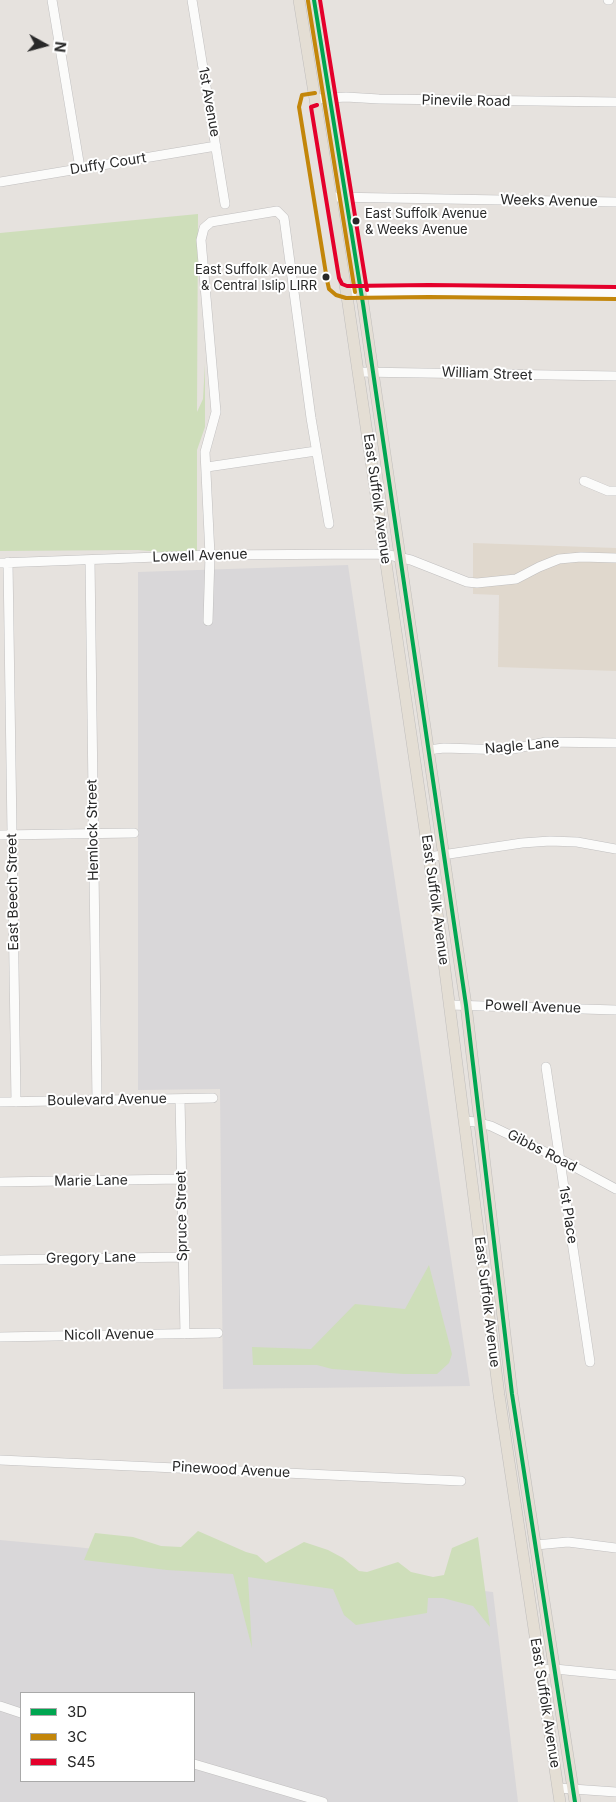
<!DOCTYPE html>
<html>
<head>
<meta charset="utf-8">
<style>
  body { margin:0 }
  #map { position:relative; width:616px; height:1802px; overflow:hidden; background:#e6e2de; font-family:Inter,sans-serif }
  canvas { display:block }
  .legend { position:absolute; left:20px; top:1692px; width:175px; height:90px; box-sizing:border-box; background:#fff; border:1px solid #a9a9a9; margin:0; padding:6px 9px; list-style:none; font-size:15px; color:#282828 }
  .legend li { display:flex; align-items:center; gap:10px; height:25px }
  .legend b { width:25px; border:1px solid #a9a9a9 }
  .north { position:absolute; left:20px; top:20px; width:50px; height:50px; -webkit-text-stroke:4px #fff; paint-order:stroke; rotate:97deg; font-size:14px; font-weight:700; line-height:20px; text-align:center; color:#282828 }
  .north::after { content:''; display:block; margin:auto; width:18px; height:22px; background:#282828; clip-path:polygon(50% 0,100% 100%,50% 72%,0 100%) }
</style>
</head>
<body>
<div id="map">
<canvas width="616" height="1802"></canvas>
<ul class="legend">
<li><b style="height:6px;background:#00a651"></b>3D</li>
<li><b style="height:6px;background:#c3860a"></b>3C</li>
<li><b style="height:6px;background:#e4002b"></b>S45</li>
</ul>
<div class="north">N</div>
</div>
<script>
const ctx = document.querySelector('canvas').getContext('2d');
ctx.lineJoin = 'round';
function fillPath(path, color) { ctx.fillStyle = color; ctx.fill(path, 'evenodd'); }
const toPath = rows => new Path2D(rows.map(r => 'M' + r).join(''));
function trace(path, color, width, dash) { ctx.strokeStyle = color; ctx.lineWidth = width; ctx.lineCap = dash ? 'butt' : 'round'; ctx.setLineDash(dash || []); ctx.stroke(path); }
function label(font, color, halo, rows, align = 'center') {
  ctx.font = font + ' Inter,sans-serif'; ctx.lineWidth = 4; ctx.setLineDash([]); ctx.textBaseline = 'middle'; ctx.strokeStyle = halo; ctx.fillStyle = color; for (const [text, x, y, turn = 0] of rows) {
    ctx.save(); ctx.translate(x, y); ctx.rotate((+turn || 0) * Math.PI / 180); ctx.textAlign = isNaN(turn) ? turn : align; if (halo) ctx.strokeText(text, 0, 0); ctx.fillText(text, 0, 0); ctx.restore();
  }
}
fillPath(toPath([
  [348,565,470,1386,223,1389,220,1089,138,1090,138,572],
  [0,1540,76,1547,493,1592,518,1802,0,1802],
  [21,1693,194,1693,194,1781,21,1781]
]), '#d9d7d9');
fillPath(toPath([
  [473,543,616,548,616,671,498,667,499,595,473,594]
]), '#e0d8cd');
fillPath(toPath([
  [198,214,197,412,203,399,205,364,205,427,197,450,197,555,138,550,0,551,0,233],
  [429,1265,452,1354,449,1363,437,1374,404,1374,332,1369,317,1365,253,1365,252,1347,311,1349,355,1304,405,1309],
  [198,1531,246,1552,257,1555,266,1563,304,1542,328,1550,343,1558,359,1571,367,1572,398,1562,411,1572,433,1577,444,1575,452,1548,478,1537,490,1627,473,1606,443,1598,428,1598,427,1613,356,1625,344,1615,333,1589,248,1577,252,1648,233,1574,167,1570,84,1560,95,1533,133,1537,161,1546,181,1547]
]), '#cedeba');
const minor = toPath([
  [52,0,80,168],
  [192,0,225,204],
  [608,0,609,0],
  [316,99,346,97,379,99,616,102],
  [0,182,216,146],
  [332,197,616,202],
  [346,292,429,291,616,293],
  [358,372,616,376],
  [207,467,316,451],
  [584,481,608,491,616,491],
  [90,560,97,1101],
  [8,562,16,1102],
  [0,563,210,555,374,554,389,555,411,560,467,582,477,583,516,579,539,567,559,559,581,557,616,558],
  [208,621,210,555,205,452,216,412,201,240,204,228,211,222,277,211,284,218,311,418,329,524],
  [428,750,444,748,508,750,546,742,616,743],
  [0,835,134,833],
  [429,857,522,843,550,841,577,842,616,849],
  [450,1005,616,1010],
  [546,1067,590,1362],
  [180,1099,185,1334],
  [0,1102,213,1098],
  [465,1121,476,1122,491,1126,560,1159,616,1189],
  [0,1182,181,1179],
  [0,1260,183,1257],
  [0,1337,218,1333],
  [0,1460,461,1481],
  [536,1545,568,1542,616,1548],
  [540,1670,555,1669,616,1675],
  [0,1706,21,1713],
  [194,1764,323,1802],
  [558,1788,616,1792]
]);
const major = toPath([
  [299,0,348,303,442,947,499,1395,560,1802],
  [314,0,363,304,455,932,466,1005,512,1394,575,1802]
]);
trace(minor, '#c0bfbf', 10);
trace(major, '#bfbdbc', 12);
trace(minor, '#fbfbfa', 9);
trace(major, '#e4ded4', 11);
trace(toPath([
  [314,0,363,304,466,1005,512,1394,575,1802]
]), '#00a651', 4);
trace(toPath([
  [308,1,355,292],
  [315,93,302,95,299,107,327,280,329,289,336,295,346,298,429,297,616,299]
]), '#c3860a', 4);
trace(toPath([
  [320,0,367,290],
  [317,105,311,107,339,278,342,284,347,286,429,285,616,287]
]), '#e4002b', 4);
for (const [x, y, r, color] of [
  [356,221,4.5,"#282828"],
  [326,277,4.5,"#282828"]
]) { const dot = new Path2D(); dot.arc(x, y, r, 0, 2 * Math.PI); ctx.fillStyle = color; ctx.fill(dot); trace(dot, '#fff', 2); }
label('13px', '#282828', '#fff', [
  ["East Suffolk Avenue",365,214],
  ["& Weeks Avenue",365,230],
  ["East Suffolk Avenue",317,270,"right"],
  ["& Central Islip LIRR",317,286,"right"]
], 'left');
label('14px', '#282828', '#fff', [
  ["Pinevile Road",466,101,1],
  ["1st Avenue",209,102,80],
  ["Duffy Court",108,164,-9],
  ["Weeks Avenue",549,201,1],
  ["William Street",487,374,2],
  ["East Suffolk Avenue",377,499,82],
  ["Lowell Avenue",200,556,-2],
  ["Nagle Lane",522,746,-5],
  ["Hemlock Street",93,830,-91],
  ["East Beech Street",13,892,-91],
  ["East Suffolk Avenue",435,900,82],
  ["Powell Avenue",533,1007,2],
  ["Boulevard Avenue",107,1100,-1],
  ["Gibbs Road",542,1151,27],
  ["Marie Lane",91,1181,-1],
  ["1st Place",568,1215,81],
  ["Spruce Street",182,1216,-91],
  ["Gregory Lane",91,1258,-1],
  ["East Suffolk Avenue",487,1302,83],
  ["Nicoll Avenue",109,1335,-1],
  ["Pinewood Avenue",231,1470,3],
  ["East Suffolk Avenue",545,1703,81]
]);
</script>
</body>
</html>
